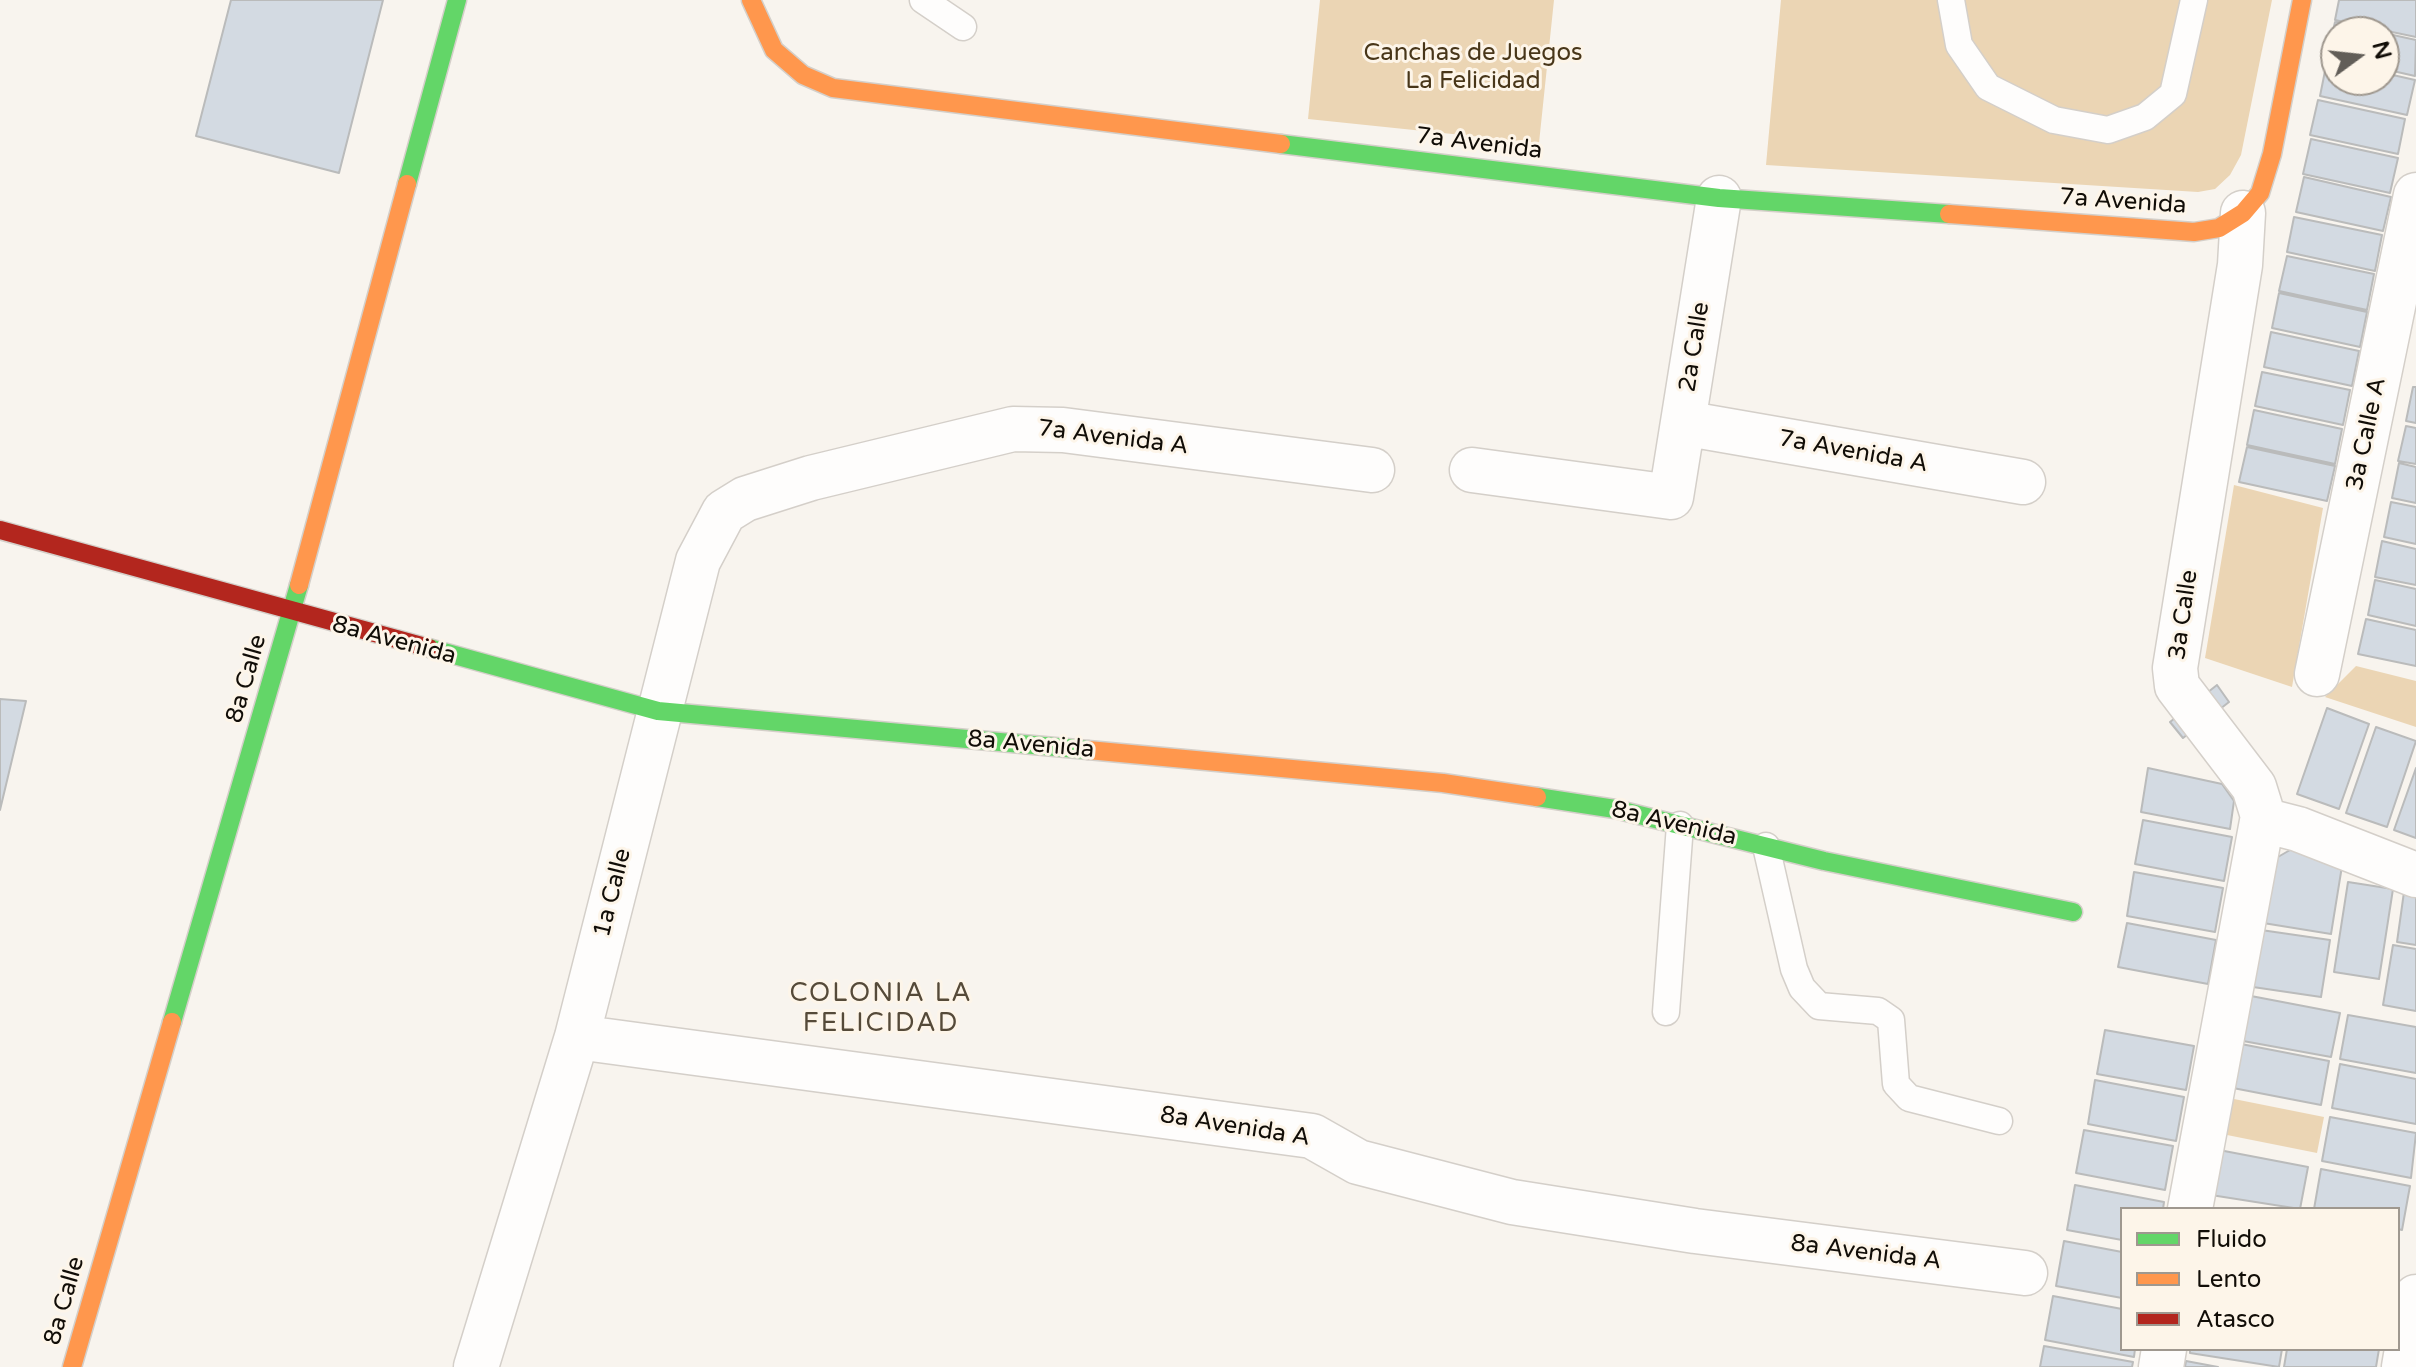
<!DOCTYPE html>
<html>
<head>
<meta charset="utf-8">
<style>
  body { margin:0 }
  #map { position:relative; width:2416px; height:1367px; overflow:hidden; background:#f8f4ee; font-family:"Varela Round",sans-serif }
  canvas { display:block }
  .legend { position:absolute; left:2120px; top:1207px; width:280px; height:144px; box-sizing:border-box; background:#fdf5e9; border:2px solid #9f988f; margin:0; padding:10px 14px; list-style:none; font-size:24px; color:#110d07 }
  .legend li { display:flex; align-items:center; gap:16px; height:40px }
  .legend b { width:40px; border:2px solid #9f988f }
  .north { position:absolute; left:2320px; top:16px; width:80px; height:80px; box-sizing:border-box; background:#fdf5e9; border:2px solid #9f988f; border-radius:50%; rotate:75deg; font-size:22px; font-weight:700; line-height:32px; text-align:center; color:#110d07 }
  .north::after { content:''; display:block; margin:auto; width:28px; height:36px; background:#625e58; clip-path:polygon(50% 0,100% 100%,50% 72%,0 100%) }
</style>
</head>
<body>
<div id="map">
<canvas width="2416" height="1367"></canvas>
<ul class="legend">
<li><b style="height:10px;background:#63d668"></b>Fluido</li>
<li><b style="height:10px;background:#ff974d"></b>Lento</li>
<li><b style="height:10px;background:#b3261e"></b>Atasco</li>
</ul>
<div class="north">N</div>
</div>
<script>
const ctx = document.querySelector('canvas').getContext('2d');
ctx.lineJoin = 'round';
function fillPath(path, color) { ctx.fillStyle = color; ctx.fill(path, 'evenodd'); }
const toPath = rows => new Path2D(rows.map(r => 'M' + r).join(''));
function trace(path, color, width, dash) { ctx.strokeStyle = color; ctx.lineWidth = width; ctx.lineCap = dash ? 'butt' : 'round'; ctx.setLineDash(dash || []); ctx.stroke(path); }
function label(font, color, halo, rows, align = 'center') {
  ctx.font = font + ' "Varela Round",sans-serif'; ctx.lineWidth = 6; ctx.setLineDash([]); ctx.textBaseline = 'middle'; ctx.strokeStyle = halo; ctx.fillStyle = color; for (const [text, x, y, turn = 0] of rows) {
    ctx.save(); ctx.translate(x, y); ctx.rotate((+turn || 0) * Math.PI / 180); ctx.textAlign = isNaN(turn) ? turn : align; if (halo) ctx.strokeText(text, 0, 0); ctx.fillText(text, 0, 0); ctx.restore();
  }
}
fillPath(toPath([
  [1320,0,1554,0,1539,143,1308,119],
  [1781,0,2272,0,2241,155,2230,175,2215,189,2198,192,1766,165],
  [2234,485,2323,508,2292,687,2205,658],
  [2356,666,2416,681,2416,727,2325,697],
  [2224,1097,2324,1117,2317,1153,2217,1133]
]), '#ebd5b4');
const building = toPath([
  [231,0,383,0,339,173,196,136,231,0],
  [2339,0,2416,0,2416,37,2335,20,2339,0],
  [2335,22,2381,32,2336,32,2336,59,2327,57,2335,22],
  [2384,33,2416,40,2415,76,2384,69,2384,33],
  [2327,61,2336,63,2336,80,2384,80,2384,73,2415,80,2407,115,2320,96,2327,61],
  [2318,100,2405,119,2398,154,2310,135,2318,100],
  [2311,139,2398,158,2390,193,2303,174,2311,139],
  [2304,177,2391,197,2383,231,2296,212,2304,177],
  [2294,217,2382,235,2375,271,2287,252,2294,217],
  [2287,256,2374,274,2367,310,2279,291,2287,256],
  [2279,293,2367,312,2360,347,2272,328,2279,293],
  [2271,332,2359,351,2352,386,2264,367,2271,332],
  [2262,372,2350,390,2343,425,2255,406,2262,372],
  [2413,387,2416,387,2416,423,2406,421,2413,387],
  [2254,410,2342,429,2335,464,2247,445,2254,410],
  [2406,426,2416,428,2416,464,2398,461,2406,426],
  [2247,447,2335,466,2327,501,2239,482,2247,447],
  [2399,463,2416,467,2416,503,2392,498,2399,463],
  [2391,502,2416,507,2416,544,2384,537,2391,502],
  [2382,541,2416,549,2416,585,2375,577,2382,541],
  [2375,580,2416,589,2416,626,2368,615,2375,580],
  [2366,619,2416,630,2416,666,2358,654,2366,619],
  [2217,685,2229,702,2183,738,2170,722,2217,685],
  [0,699,26,701,0,810,0,699],
  [2327,708,2369,724,2339,809,2297,794,2327,708],
  [2376,727,2416,741,2387,827,2346,813,2376,727],
  [2148,768,2222,784,2234,801,2230,829,2141,812,2148,768],
  [2416,768,2416,838,2394,830,2416,768],
  [2143,820,2232,837,2224,881,2135,864,2143,820],
  [2297,846,2342,866,2331,934,2257,922,2271,861,2297,846],
  [2134,872,2223,888,2215,932,2127,916,2134,872],
  [2348,882,2393,889,2379,979,2334,972,2348,882],
  [2404,892,2416,895,2416,945,2397,942,2404,892],
  [2127,923,2216,940,2208,984,2118,967,2127,923],
  [2261,930,2330,940,2321,997,2253,987,2261,930],
  [2393,945,2416,949,2416,1011,2383,1005,2393,945],
  [2251,996,2340,1013,2331,1057,2243,1041,2251,996],
  [2348,1015,2416,1027,2416,1073,2340,1059,2348,1015],
  [2105,1030,2194,1046,2186,1090,2097,1074,2105,1030],
  [2241,1044,2329,1061,2321,1105,2233,1088,2241,1044],
  [2340,1064,2416,1079,2416,1124,2332,1108,2340,1064],
  [2095,1080,2184,1097,2176,1141,2088,1124,2095,1080],
  [2330,1117,2416,1133,2411,1178,2322,1161,2330,1117],
  [2084,1130,2173,1146,2165,1190,2076,1173,2084,1130],
  [2219,1150,2308,1167,2300,1209,2211,1195,2219,1150],
  [2321,1169,2410,1186,2402,1230,2398,1229,2398,1209,2314,1209,2321,1169],
  [2075,1185,2164,1202,2163,1209,2122,1209,2122,1240,2067,1230,2075,1185],
  [2064,1241,2122,1252,2122,1298,2056,1286,2064,1241],
  [2053,1296,2122,1309,2122,1349,2135,1349,2134,1357,2045,1340,2053,1296],
  [2044,1346,2133,1362,2132,1367,2040,1367,2044,1346],
  [2190,1349,2282,1349,2279,1367,2190,1353,2190,1349],
  [2287,1349,2379,1349,2376,1367,2284,1367,2287,1349],
  [2186,1361,2218,1367,2185,1367,2186,1361]
]);
fillPath(building, '#d3dae2');
trace(building, '#babbbb', 2);
const lane = toPath([
  [923,0,963,27],
  [1951,0,1959,45,1988,87,2054,120,2108,130,2145,117,2173,94,2194,0],
  [1766,846,1794,969,1802,988,1819,1006,1878,1011,1891,1020,1896,1084,1909,1098,1999,1121],
  [1666,1012,1680,825]
]);
const street = toPath([
  [1683,423,2023,482],
  [1472,470,1671,497,1719,198],
  [2317,674,2416,195],
  [2263,820,2298,829,2416,875],
  [577,1037,1312,1136,1358,1162,1512,1202,1695,1231,2025,1273],
  [2190,1209,2263,816,2254,787,2177,686,2175,668,2240,265,2243,213],
  [476,1367,577,1037,698,561,724,512,745,499,811,478,1013,429,1063,430,1372,470],
  [2161,1367,2164,1349],
  [2404,1367,2416,1297]
]);
const fast = toPath([
  [1281,144,1719,198,1949,214],
  [407,184,457,0],
  [429,648,658,711,1088,750],
  [1537,797,1615,809,1824,861,2073,912],
  [172,1022,299,585]
]);
const slow = toPath([
  [751,0,774,50,803,75,833,88,1281,144],
  [1949,214,2194,232,2219,228,2243,213,2260,193,2272,154,2302,0],
  [299,585,407,184],
  [1088,750,1443,783,1537,797],
  [72,1367,172,1022]
]);
const jam = toPath([
  [0,530,429,648]
]);
trace(lane, '#d4cfc9', 29);
trace(street, '#d4cfc9', 47);
trace(fast, '#d4cfc9', 21);
trace(slow, '#d4cfc9', 21);
trace(jam, '#d4cfc9', 21);
trace(lane, '#fefdfc', 26);
trace(street, '#fefdfc', 44);
trace(fast, '#63d668', 18);
trace(slow, '#ff974d', 18);
trace(jam, '#b3261e', 18);
label('24px', '#483619', '#fdf5e9', [
  ["Canchas de Juegos",1473,54],
  ["La Felicidad",1473,82]
]);
label('24px', '#110d07', '#fdf5e9', [
  ["7a Avenida",1479,144,7],
  ["7a Avenida",2123,202,4],
  ["2a Calle",1695,347,-81],
  ["3a Calle A",2367,434,-78],
  ["7a Avenida A",1113,438,7],
  ["7a Avenida A",1853,452,10],
  ["3a Calle",2184,615,-82],
  ["8a Avenida",394,641,15],
  ["8a Calle",247,679,-74],
  ["8a Avenida",1031,745,5],
  ["8a Avenida",1674,824,13],
  ["1a Calle",613,893,-76],
  ["8a Avenida A",1235,1127,9],
  ["8a Avenida A",1866,1253,7],
  ["8a Calle",65,1301,-74]
]);
ctx.letterSpacing = '2px';
label('26px', '#554a39', '#fdf5e9', [
  ["COLONIA LA",881,994],
  ["FELICIDAD",881,1024]
]);
ctx.letterSpacing = '0px';
</script>
</body>
</html>
